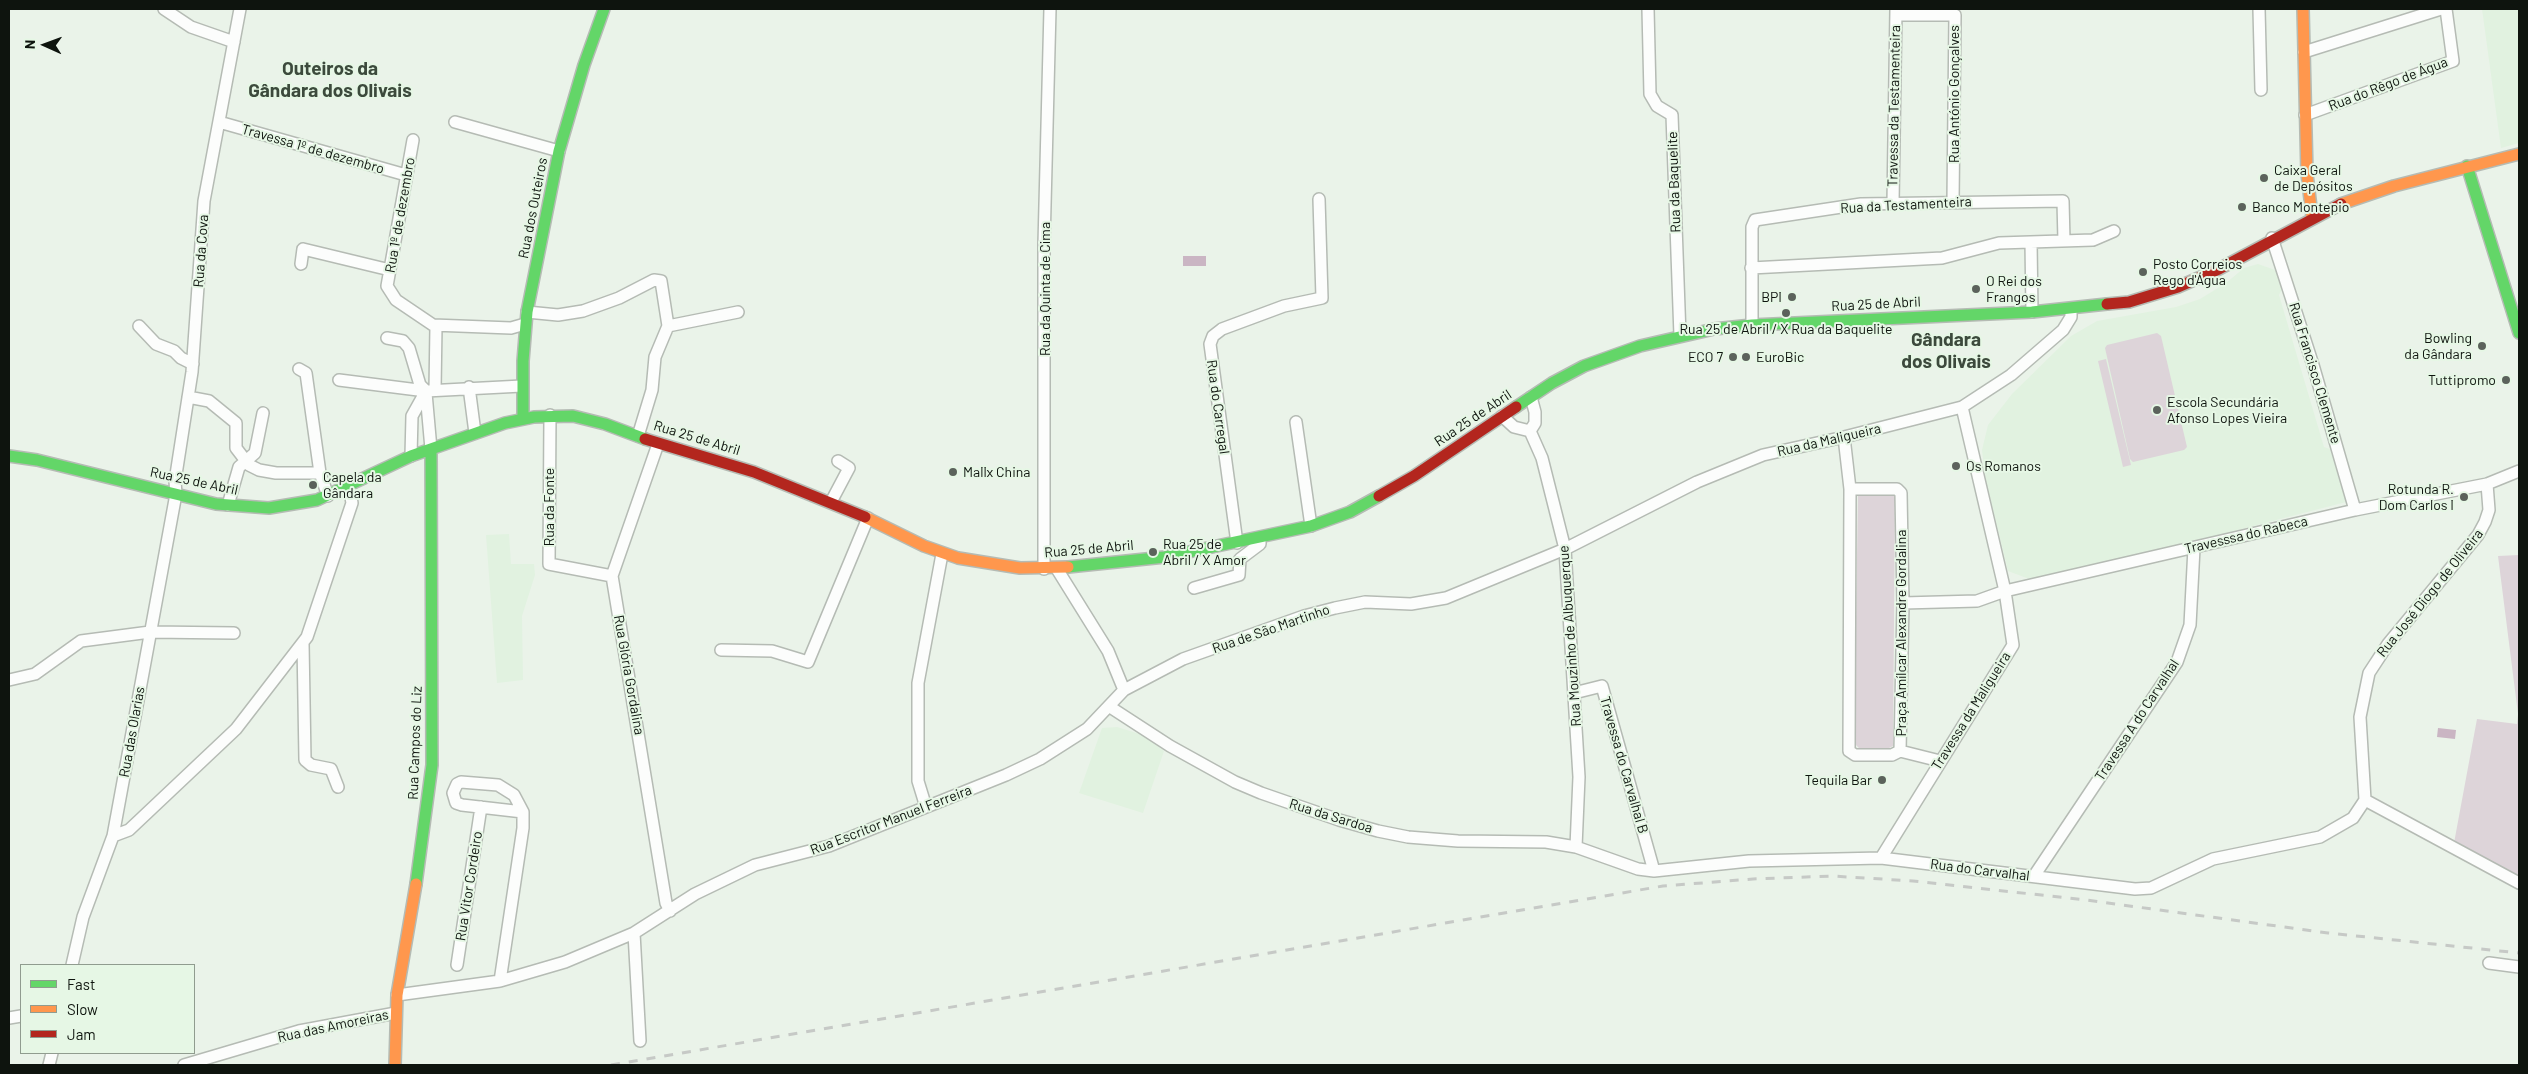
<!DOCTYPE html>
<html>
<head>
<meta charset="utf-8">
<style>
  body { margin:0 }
  #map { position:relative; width:2528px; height:1074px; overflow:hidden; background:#eaf3e9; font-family:Barlow,sans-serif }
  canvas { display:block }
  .frame { position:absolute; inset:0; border:10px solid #0e140e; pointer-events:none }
  .legend { position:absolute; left:20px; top:964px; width:175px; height:90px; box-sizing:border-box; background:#e6f7e5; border:1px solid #909c8f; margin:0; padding:6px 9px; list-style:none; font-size:15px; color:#0e140e }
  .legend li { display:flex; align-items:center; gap:10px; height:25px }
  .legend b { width:25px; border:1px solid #909c8f }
  .north { position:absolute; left:20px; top:20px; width:50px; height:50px; -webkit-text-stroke:4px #e6f7e5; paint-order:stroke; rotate:272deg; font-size:14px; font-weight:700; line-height:20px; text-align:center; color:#0e140e }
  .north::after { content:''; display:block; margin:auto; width:18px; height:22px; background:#0e140e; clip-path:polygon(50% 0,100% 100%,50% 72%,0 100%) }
</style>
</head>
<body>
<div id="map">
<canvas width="2528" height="1074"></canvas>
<div class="frame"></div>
<ul class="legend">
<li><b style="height:6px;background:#63d668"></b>Fast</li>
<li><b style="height:6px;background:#ff974d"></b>Slow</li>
<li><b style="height:6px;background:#b3261e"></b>Jam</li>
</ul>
<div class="north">N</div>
</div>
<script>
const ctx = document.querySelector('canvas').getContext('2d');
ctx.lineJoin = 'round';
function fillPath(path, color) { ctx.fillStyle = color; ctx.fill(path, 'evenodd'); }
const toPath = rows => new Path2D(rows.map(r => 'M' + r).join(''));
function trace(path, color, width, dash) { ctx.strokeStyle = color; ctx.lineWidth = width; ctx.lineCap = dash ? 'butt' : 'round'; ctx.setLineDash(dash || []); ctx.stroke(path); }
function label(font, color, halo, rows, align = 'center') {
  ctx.font = font + ' Barlow,sans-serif'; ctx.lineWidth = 4; ctx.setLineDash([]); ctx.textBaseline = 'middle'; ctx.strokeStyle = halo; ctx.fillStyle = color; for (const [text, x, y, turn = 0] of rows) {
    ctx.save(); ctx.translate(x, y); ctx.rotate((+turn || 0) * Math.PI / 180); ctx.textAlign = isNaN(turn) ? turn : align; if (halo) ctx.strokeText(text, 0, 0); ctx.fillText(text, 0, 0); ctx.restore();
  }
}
fillPath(toPath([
  [2482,9,2519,9,2519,143,2501,148],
  [2258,264,2275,270,2278,275,2283,287,2279,295,2324,447,2330,449,2346,502,2199,540,2032,580,2008,571,1986,481,1982,450,1988,425,2012,394,2071,336,2097,321,2176,307,2200,299,2226,283,2244,268],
  [509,534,511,564,534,564,535,575,522,616,523,680,497,683,486,535],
  [1117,727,1143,735,1164,751,1143,813,1079,793,1102,728]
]), '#e1f2e0');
fillPath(toPath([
  [2157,333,2161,336,2187,447,2184,450,2133,462,2130,459,2105,348,2107,345],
  [2106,359,2131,465,2123,467,2098,361],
  [1858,493,1893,494,1895,498,1893,746,1887,749,1860,749,1854,743],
  [2519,555,2519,878,2454,843,2477,719,2517,724,2518,714,2498,556]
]), '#ddd4d9');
fillPath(toPath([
  [1183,256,1206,256,1206,266,1183,266],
  [2438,728,2456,730,2455,739,2437,737]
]), '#cab5c3');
const street = toPath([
  [164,9,191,27,234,42],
  [1648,9,1650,94,1657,106,1672,115,1680,336],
  [2259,9,2261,90],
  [1896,15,1955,15,1953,201],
  [2304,52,2441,9],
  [2305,115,2453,61,2446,9],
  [219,122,406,175],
  [455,122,559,151],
  [413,140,387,286,396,300,433,325,511,328,525,324],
  [1893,203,1896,9],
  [2272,238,2313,365,2355,510],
  [2031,242,2032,312],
  [301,264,303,249,390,270],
  [1751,268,1942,258,1999,243,2093,240,2114,231],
  [527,312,558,315,583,311,619,298,654,280,661,281,668,326,655,357,652,390,638,436],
  [1752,325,1752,227,1755,220,1861,204,2063,201,2064,241],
  [139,326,156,344,174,351,181,358,193,364],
  [668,326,738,312],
  [387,338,403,341,409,348,420,385,426,391],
  [299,369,306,373,320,473,328,496],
  [339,380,426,391,522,386],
  [469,387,475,433],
  [435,390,436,326],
  [426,393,431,449],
  [188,397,209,401,236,423,236,448,249,465,259,470,276,473,320,473],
  [550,415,549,564,612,576],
  [1502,416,1514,427,1530,431],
  [1296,422,1311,526],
  [1530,431,1542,458,1565,549,1579,777,1576,847],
  [1530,431,1535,423,1535,412,1531,397],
  [1844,437,1850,489,1849,751,1855,755,1892,755,1900,751,1903,603,1901,493,1897,489,1850,489],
  [658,444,612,576,666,903,670,911],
  [411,456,412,416,426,391],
  [2487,484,2489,510,2485,522,2478,535,2388,644,2369,673,2360,717,2365,800,2519,883],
  [831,502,849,468,838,461],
  [228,505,239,467,255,453,263,413],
  [1237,543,1210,344,1213,336,1222,329,1284,306,1322,298,1319,199],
  [1044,569,1044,244,1050,9],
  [1057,569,1108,651,1124,690],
  [1194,588,1239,575,1240,559,1260,544,1260,538],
  [1903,603,1977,601,2005,591,2355,510,2487,484,2519,471],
  [303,643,305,760,311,765,331,769,338,787],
  [721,650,772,651,808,662,868,518],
  [9,680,35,674,81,641,150,632,234,633],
  [1574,693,1602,686,1654,871],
  [1110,707,1170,746,1235,782,1261,793,1339,820,1378,831,1408,837,1458,841,1546,842,1576,847,1638,869,1654,871,1749,861,1881,858,2135,889,2151,888,2213,859,2320,837,2353,818,2365,800],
  [1900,751,1940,761],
  [926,807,918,781,918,683,942,554],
  [113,836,129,830,236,729,307,637,352,503,349,486],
  [1881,858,2013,645,2005,591,1962,407],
  [2034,876,2177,662,2190,625,2194,548],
  [634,933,640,1041],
  [2489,963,2519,967],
  [72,965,83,917,113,836,176,494,175,481,192,372,204,201,240,9],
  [457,965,481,807],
  [500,981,523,828,523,812,514,795,498,785,461,782,457,784,453,793,456,803,462,805,523,812],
  [397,995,500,981,565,962,634,933,695,894,755,865,829,846,1006,775,1040,759,1087,729,1124,690,1183,659,1304,616,1335,608,1365,602,1411,604,1446,598,1565,549,1697,482,1763,455,1844,437,1962,407,2011,375,2063,330,2071,317,2071,310],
  [9,1018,21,1016],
  [49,1065,52,1053],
  [184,1065,299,1031,396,1013]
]);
const fast = toPath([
  [2467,166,2519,333],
  [1516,407,1552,383,1584,366,1640,346,1714,329,1752,325,2032,312,2107,304],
  [523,418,523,361,527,312,559,151,584,65,604,9],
  [9,456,37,460,216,504,269,508,317,500,411,456,505,423,534,417,573,416,605,424,645,439],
  [1068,567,1165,557,1311,526,1350,512,1379,496],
  [416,884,432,765,431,449]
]);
const slow = toPath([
  [2303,9,2307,174,2312,216],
  [2341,204,2394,186,2519,154],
  [865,517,924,546,958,558,1020,568,1068,567],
  [395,1065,397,995,416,884]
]);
const jam = toPath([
  [2107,304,2129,302,2178,287,2219,269,2341,204],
  [645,439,754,472,865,517],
  [1379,496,1414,476,1516,407]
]);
trace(street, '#b5bbb4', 14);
trace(fast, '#b5bbb4', 14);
trace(slow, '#b5bbb4', 14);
trace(jam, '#b5bbb4', 14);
trace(street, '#fcfdfc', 11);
trace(fast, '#63d668', 11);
trace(slow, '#ff974d', 11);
trace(jam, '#b3261e', 11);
trace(toPath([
  [611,1065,1663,886,1753,879,1832,876,1913,881,2086,900,2328,933,2519,953]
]), '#c6c9c6', 3, [9, 9]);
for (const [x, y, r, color] of [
  [2264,178,5,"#5b625b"],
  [2242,207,5,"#5b625b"],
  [2143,272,5,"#5b625b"],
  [1976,289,5,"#5b625b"],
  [1792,297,5,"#5b625b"],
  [1786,313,5,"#5b625b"],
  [2482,346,5,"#5b625b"],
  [1733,357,5,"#5b625b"],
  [1746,357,5,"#5b625b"],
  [2506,380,5,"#5b625b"],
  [2157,410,5,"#5b625b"],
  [1956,466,5,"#5b625b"],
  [953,472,5,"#5b625b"],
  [313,485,5,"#5b625b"],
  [2464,497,5,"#5b625b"],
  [1153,552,5,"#5b625b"],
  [1882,780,5,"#5b625b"]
]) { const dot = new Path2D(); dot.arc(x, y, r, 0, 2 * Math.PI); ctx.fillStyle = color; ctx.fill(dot); trace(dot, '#e6f7e5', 2); }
label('14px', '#0e140e', '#e6f7e5', [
  ["Rua do Rêgo de Água",2388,84,-21],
  ["Rua António Gonçalves",1954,94,-90],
  ["Travessa da Testamenteira",1894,106,-89],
  ["Travessa 1º de dezembro",313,149,16],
  ["Rua da Baquelite",1674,182,-92],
  ["Rua da Testamenteira",1906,205,-3],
  ["Rua dos Outeiros",533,208,-79],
  ["Rua 1º de dezembro",400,215,-80],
  ["Rua da Cova",201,251,-86],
  ["Rua da Quinta de Cima",1045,289,-90],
  ["Rua 25 de Abril",1876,304,-3],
  ["Rua Francisco Clemente",2315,373,73],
  ["Rua do Carregal",1218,407,82],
  ["Rua 25 de Abril",1473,418,-34],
  ["Rua 25 de Abril",697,438,17],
  ["Rua da Maligueira",1829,440,-13],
  ["Rua 25 de Abril",194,481,12],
  ["Rua da Fonte",549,507,-90],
  ["Travesssa do Rabeca",2246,535,-13],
  ["Rua 25 de Abril",1089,549,-5],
  ["Rua José Diogo de Oliveira",2430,593,-51],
  ["Rua de São Martinho",1271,629,-19],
  ["Praça Amílcar Alexandre Gordalina",1901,633,-90],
  ["Rua Mouzinho de Albuquerque",1570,636,-94],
  ["Rua Glória Gordalina",629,675,80],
  ["Travessa da Maligueira",1971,711,-58],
  ["Travessa A do Carvalhal",2137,720,-57],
  ["Rua das Olarias",132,732,-80],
  ["Rua Campos do Liz",415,743,-88],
  ["Travessa do Carvalhal B",1624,765,74],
  ["Rua da Sardoa",1331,816,17],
  ["Rua Escritor Manuel Ferreira",891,820,-21],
  ["Rua do Carvalhal",1980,870,7],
  ["Rua Vitor Cordeiro",469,886,-81],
  ["Rua das Amoreiras",333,1026,-12]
]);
label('14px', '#0e140e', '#e6f7e5', [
  ["Caixa Geral",2274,170],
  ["de Depósitos",2274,186],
  ["Banco Montepio",2252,207],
  ["Posto Correios",2153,264],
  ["Rego d'Água",2153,280],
  ["O Rei dos",1986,281],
  ["Frangos",1986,297],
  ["BPI",1782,297,"right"],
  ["Rua 25 de Abril / X Rua da Baquelite",1786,329,"center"],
  ["Bowling",2472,338,"right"],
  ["da Gândara",2472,354,"right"],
  ["ECO 7",1723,357,"right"],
  ["EuroBic",1756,357],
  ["Tuttipromo",2496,380,"right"],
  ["Escola Secundária",2167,402],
  ["Afonso Lopes Vieira",2167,418],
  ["Os Romanos",1966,466],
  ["Mallx China",963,472],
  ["Capela da",323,477],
  ["Gândara",323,493],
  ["Rotunda R.",2454,489,"right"],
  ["Dom Carlos I",2454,505,"right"],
  ["Rua 25 de",1163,544],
  ["Abril / X Amor",1163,560],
  ["Tequila Bar",1872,780,"right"]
], 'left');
label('bold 19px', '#3c4a3c', '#e6f7e5', [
  ["Outeiros da",330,69],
  ["Gândara dos Olivais",330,91],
  ["Gândara",1946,340],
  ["dos Olivais",1946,362]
]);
</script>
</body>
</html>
